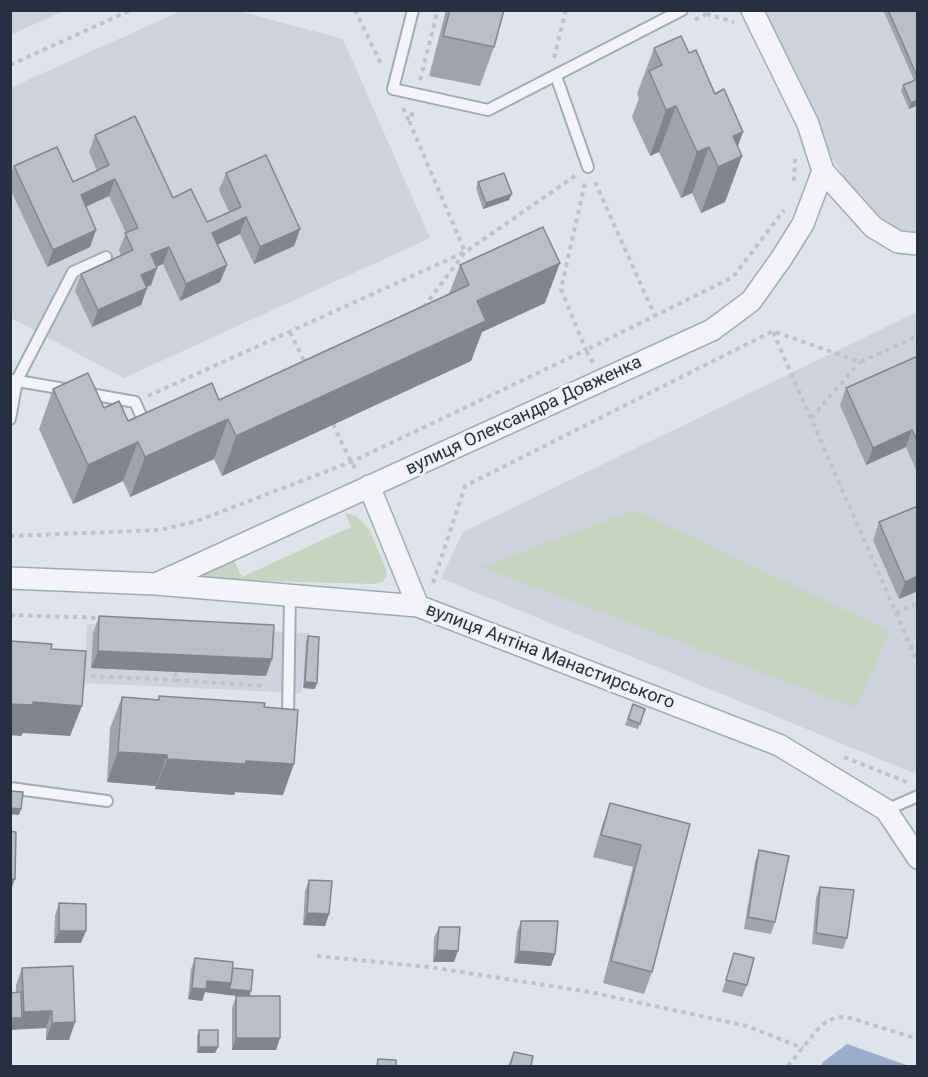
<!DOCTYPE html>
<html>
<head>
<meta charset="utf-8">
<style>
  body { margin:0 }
  #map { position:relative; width:928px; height:1077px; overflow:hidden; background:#e0e3ea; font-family:Roboto,sans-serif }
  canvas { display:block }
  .frame { position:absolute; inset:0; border:12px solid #282f41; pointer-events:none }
</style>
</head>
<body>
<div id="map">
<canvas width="928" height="1077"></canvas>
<div class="frame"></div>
</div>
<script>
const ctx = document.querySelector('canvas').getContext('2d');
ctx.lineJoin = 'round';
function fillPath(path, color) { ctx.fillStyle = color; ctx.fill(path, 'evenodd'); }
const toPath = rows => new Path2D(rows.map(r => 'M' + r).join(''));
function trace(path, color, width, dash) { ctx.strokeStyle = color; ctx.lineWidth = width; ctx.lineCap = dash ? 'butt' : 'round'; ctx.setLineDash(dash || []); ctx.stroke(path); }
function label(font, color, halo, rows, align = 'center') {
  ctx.font = font + ' Roboto,sans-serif'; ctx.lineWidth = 6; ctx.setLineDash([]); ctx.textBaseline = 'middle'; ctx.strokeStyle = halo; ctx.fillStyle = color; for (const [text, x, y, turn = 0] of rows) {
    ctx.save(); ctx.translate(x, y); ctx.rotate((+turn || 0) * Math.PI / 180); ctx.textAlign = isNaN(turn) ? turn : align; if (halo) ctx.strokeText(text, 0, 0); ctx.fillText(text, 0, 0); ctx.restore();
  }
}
fillPath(toPath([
  [11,10,63,10,63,11,11,35],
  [181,11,239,11,343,39,430,238,124,378,11,318,10,88],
  [760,11,917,11,917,232,904,233,860,203,831,156],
  [917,312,917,771,913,773,441,578,463,532],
  [87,624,310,633,301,693,84,683]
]), '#ced2dc');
fillPath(toPath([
  [635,510,890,631,856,708,481,567],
  [345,513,356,516,369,529,386,569,387,576,382,582,374,584,200,579,204,572,231,560,235,563,242,577,351,527]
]), '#c4d4c1');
fillPath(toPath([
  [847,1044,909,1066,821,1066,823,1062]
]), '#9aadca');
const lane = toPath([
  [413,10,393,89,488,110,682,10],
  [556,76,588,167],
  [12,380,70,390],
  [85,393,135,402,144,422],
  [10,419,17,380,73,272,106,257],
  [288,714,290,595],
  [10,788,107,801],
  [886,810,918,796]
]);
const street = toPath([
  [752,10,808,124,823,171,873,227,898,242,918,244],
  [369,486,418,606],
  [10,578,156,584,418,606,779,745,886,810,918,858],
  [156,584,712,330,751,301,781,259,803,224,823,171]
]);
trace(lane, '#a5a9b4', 14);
trace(street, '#a5a9b4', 24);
trace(toPath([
  [355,10,382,66],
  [706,14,734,22],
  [695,20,706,14,708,10],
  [554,58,566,10],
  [10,65,131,10],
  [420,80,438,10],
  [403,108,410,123],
  [794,181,795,159],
  [595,182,655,316],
  [424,307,465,252,575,176],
  [290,332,305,363],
  [773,332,918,663],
  [593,363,586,350,733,277,784,210],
  [148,396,465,252,410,123,413,109],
  [811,418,860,362],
  [333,424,351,462,356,469],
  [10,536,160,530,197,521,351,462,586,350,561,289,585,183],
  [433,583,465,486,773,331,860,362,918,336],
  [896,613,918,603],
  [10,615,101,618],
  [176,672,175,680,266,686],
  [91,676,175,680],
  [844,757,909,783],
  [317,956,429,967,590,992,747,1026,803,1048],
  [788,1066,817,1030,827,1021,838,1017,851,1018,918,1039]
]), '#bec1c8', 4, [4.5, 4.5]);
trace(lane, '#f3f4f8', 10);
trace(street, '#f3f4f8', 21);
fillPath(toPath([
  [446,10,504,10,494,47,480,86,429,76],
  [885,10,918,10,918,105,909,109,901,91,903,85,914,80,884,12],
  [654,48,689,53,742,156,725,202,701,213,692,193,681,198,659,152,650,156,632,117,639,98,637,94],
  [95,135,173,198,207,222,229,212,219,190,226,173,300,229,294,246,254,264,240,234,217,245,227,265,220,282,180,301,163,264,157,266,151,285,147,287,141,305,92,327,75,291,81,274,121,256,119,250,126,233,109,196,86,207,96,230,90,247,47,267,10,189,10,177,14,166,73,182,97,171,89,152],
  [478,182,509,200,483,209,476,188],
  [460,265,545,303,482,332,471,361,222,476,214,459,130,497,123,481,73,504,39,429,53,389,104,408,128,421,219,400,449,294],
  [918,356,918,474,906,447,866,465,840,405,846,388],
  [918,506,918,591,899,599,873,540,879,522],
  [99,616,266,676,91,668,93,633],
  [308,636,315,689,303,688,306,642],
  [159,696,264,707,283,795,235,792,234,795,155,789,156,786,107,782,110,728,122,697,158,700],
  [633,704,645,709,638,729,625,725],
  [610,803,690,824,652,972,644,994,603,983,633,867,593,857,602,826],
  [759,850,775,922,771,934,744,929,755,862],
  [309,880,329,914,325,926,303,925,305,891],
  [820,887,847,938,843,949,812,944,816,898],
  [59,903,81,943,54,943,55,915],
  [521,921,555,954,551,966,514,963,517,932],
  [439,927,454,962,433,962,434,938],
  [734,953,747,985,742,997,722,992],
  [195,958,233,968,249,996,280,1038,276,1050,232,1050,232,1008,236,996,243,996,205,992,202,1001,188,999,191,969],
  [22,968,75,1022,69,1040,46,1040,46,1028,12,1030,10,1033,10,993,16,992,16,985],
  [199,1030,218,1047,215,1053,197,1053,197,1036],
  [514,1052,531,1066,508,1066]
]), '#a0a3ad');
fillPath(toPath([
  [918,100,918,105,909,109,911,103],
  [676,106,659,152,650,156,666,110],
  [743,132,733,160,742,156,725,202,701,213,718,167,733,136],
  [709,147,692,193,681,198,697,152],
  [115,179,109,196,74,212,81,195],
  [512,194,509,200,483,209,486,203],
  [246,217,240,234,206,250,212,233],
  [300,229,294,246,254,264,260,247],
  [96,230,90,247,47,267,53,250],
  [169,247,163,264,145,272,151,254],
  [560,263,545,303,482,332,471,361,222,476,236,436,477,301],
  [227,265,220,282,180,301,186,284],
  [157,268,151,285,135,292,141,275],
  [147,288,141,305,92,327,98,310],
  [228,419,214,459,130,497,145,457],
  [912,430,906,447,866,465,873,448],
  [138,442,123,481,73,504,88,465],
  [918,576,918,591,899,599,905,582],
  [98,651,272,659,266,676,91,668],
  [305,682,317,683,315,689,303,688],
  [33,702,82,706,70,736,23,733,21,736,10,735,10,704],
  [118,752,167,755,156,786,107,782],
  [167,759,246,761,294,764,283,795,235,792,234,795,155,789],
  [10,808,21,809,19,815,10,814],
  [10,879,15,879,10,892],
  [307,913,329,914,325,926,303,925],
  [59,931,86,931,81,943,54,943],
  [437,950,458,951,454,962,433,962],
  [519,951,555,954,551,966,514,963],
  [207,981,231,983,227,995,205,992,202,1001,188,999,192,988],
  [229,989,251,991,249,997,227,995],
  [52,1011,46,1028,17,1029,24,1012],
  [13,1018,22,1018,17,1029,12,1030,10,1033,10,1025],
  [75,1022,69,1040,46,1040,52,1023],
  [236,1038,280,1038,276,1050,232,1050],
  [199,1047,218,1047,215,1053,197,1053]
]), '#82858d');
const building = toPath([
  [450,10,504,10,494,47,443,36,450,10],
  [888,10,918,10,918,78,888,10],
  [681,36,689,53,696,50,715,94,724,89,743,132,733,136,742,156,718,167,709,147,697,152,676,106,666,110,649,71,662,65,654,48,681,36],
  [918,79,918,100,911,103,903,85,918,79],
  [135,116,173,198,191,189,207,222,241,207,226,173,266,155,300,229,260,247,246,217,212,233,227,265,186,284,169,247,151,254,157,268,141,275,147,288,98,310,81,274,133,250,125,233,138,228,115,179,81,195,96,230,53,250,14,166,57,147,73,182,109,165,95,135,135,116],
  [504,173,512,194,486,203,478,182,504,173],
  [543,227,560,263,477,301,486,321,236,436,228,419,145,457,138,442,88,465,53,389,88,373,104,408,119,401,128,421,212,383,219,400,469,285,460,265,543,227],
  [918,356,918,443,912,430,873,448,846,388,918,356],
  [918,506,918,576,905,582,879,522,918,506],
  [99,616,274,625,272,659,98,651,99,616],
  [308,636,319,637,317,683,305,682,308,636],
  [10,641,52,644,51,649,86,651,82,706,33,702,33,705,10,704,10,641],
  [159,696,265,703,264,707,298,710,294,764,246,761,245,764,167,759,167,755,118,752,122,697,159,700,159,696],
  [633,704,645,709,640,724,628,719,633,704],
  [10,791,23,792,21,809,10,808,10,791],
  [610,803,690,824,652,972,611,961,641,845,601,835,610,803],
  [10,831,16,832,15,879,10,879,10,831],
  [759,850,789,856,775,922,748,917,759,850],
  [309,880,332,881,329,914,307,913,309,880],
  [820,887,854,890,847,938,816,933,820,887],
  [59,903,86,904,86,931,59,931,59,903],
  [521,921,558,921,555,954,519,951,521,921],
  [439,927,460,927,458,951,437,950,439,927],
  [734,953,754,958,747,985,726,980,734,953],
  [195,958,233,962,231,983,207,981,206,989,192,988,195,958],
  [73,966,75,1022,52,1023,52,1011,24,1012,22,968,73,966],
  [233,968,253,970,251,991,229,989,231,983,233,968],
  [21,992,22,1018,13,1018,13,1025,10,1025,10,993,21,992],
  [236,996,280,996,280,1038,236,1038,236,996],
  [199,1030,218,1030,218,1047,199,1047,199,1030],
  [514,1052,533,1056,531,1066,510,1066,514,1052],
  [378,1059,396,1060,396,1066,377,1066,378,1059]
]);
fillPath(building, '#babec9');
trace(building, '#82858d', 1.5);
label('18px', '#282f41', '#f0f2f7', [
  ["вулиця Олександра Довженка",524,416,-25],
  ["вулиця Антіна Манастирського",550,657,21]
]);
</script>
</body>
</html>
